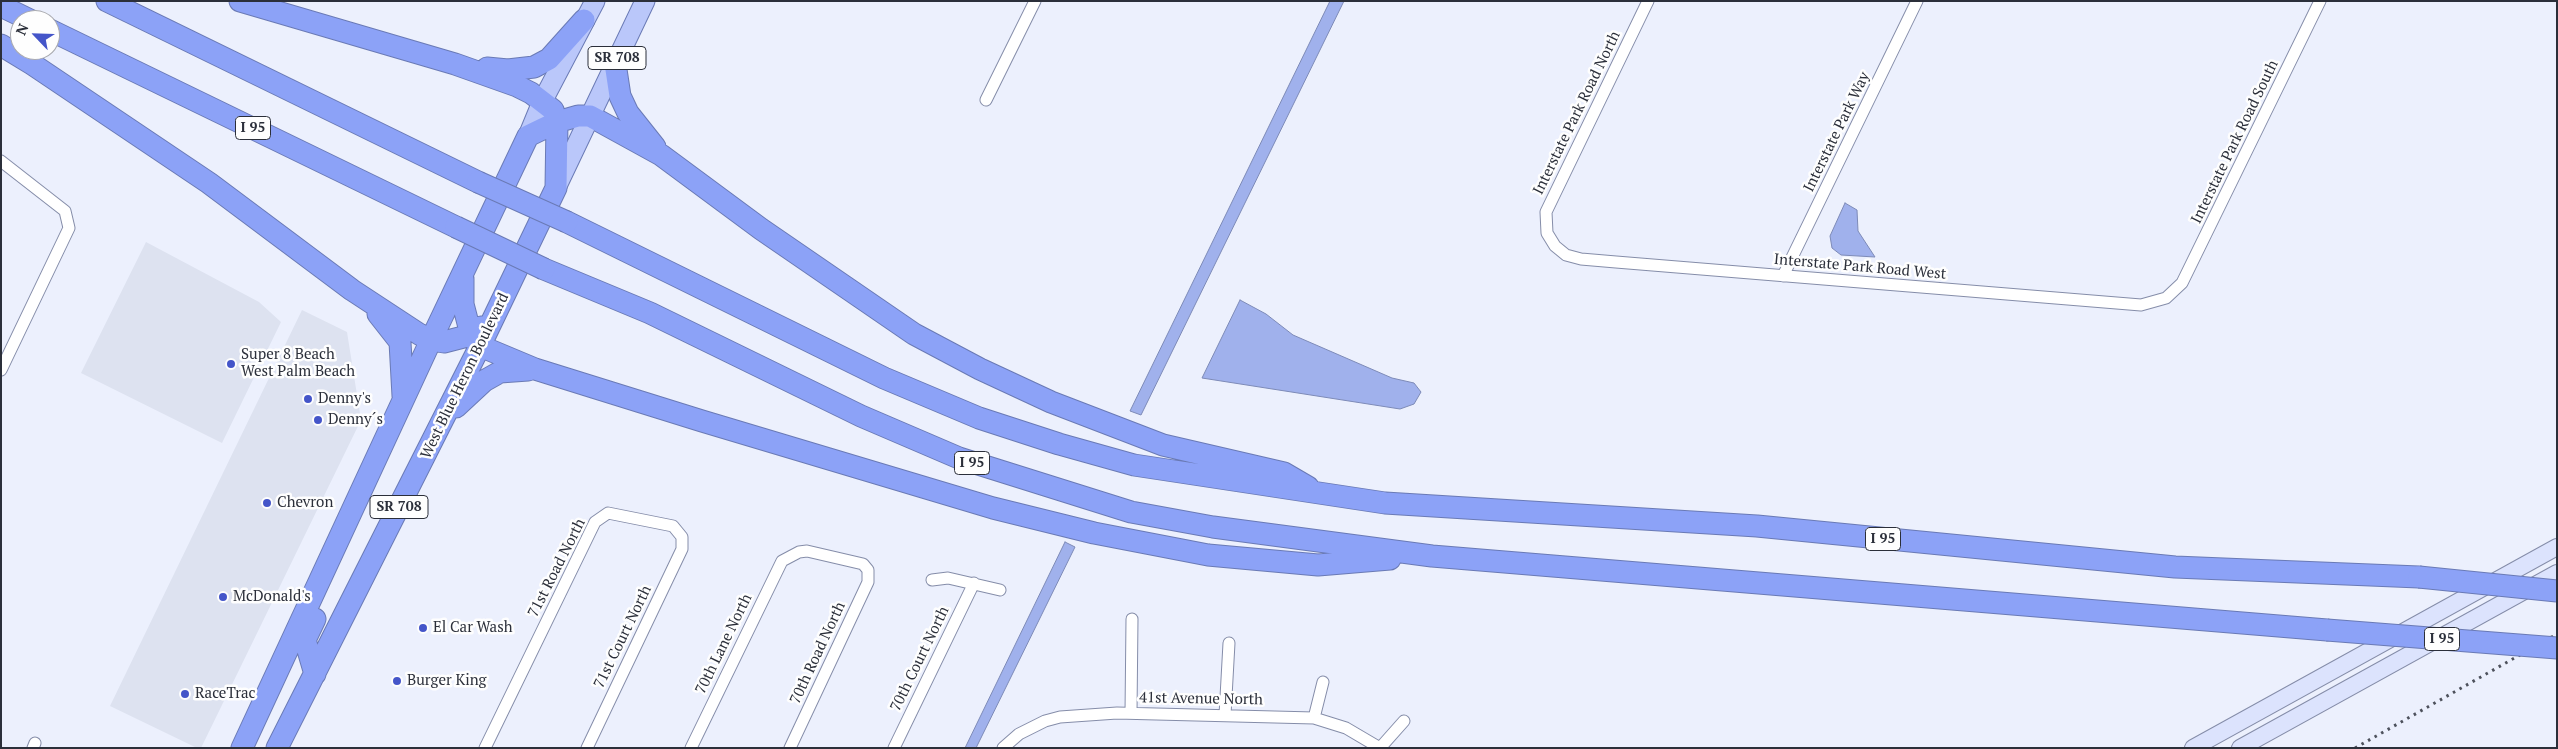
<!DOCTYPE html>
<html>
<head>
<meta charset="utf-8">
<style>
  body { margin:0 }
  #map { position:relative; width:2558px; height:749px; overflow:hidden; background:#ecf0fd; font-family:"PT Serif",serif }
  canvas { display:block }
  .frame { position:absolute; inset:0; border:2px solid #2b2f3a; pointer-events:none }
  .north { position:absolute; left:10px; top:10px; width:50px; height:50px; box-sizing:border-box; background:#fefefe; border:1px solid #aaabb0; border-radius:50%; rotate:294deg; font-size:14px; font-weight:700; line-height:20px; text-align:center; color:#2b2f3a }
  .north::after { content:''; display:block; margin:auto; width:18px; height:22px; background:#4455c9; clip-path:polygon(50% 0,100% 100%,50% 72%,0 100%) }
</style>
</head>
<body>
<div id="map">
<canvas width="2558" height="749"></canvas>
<div class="frame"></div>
<div class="north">N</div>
</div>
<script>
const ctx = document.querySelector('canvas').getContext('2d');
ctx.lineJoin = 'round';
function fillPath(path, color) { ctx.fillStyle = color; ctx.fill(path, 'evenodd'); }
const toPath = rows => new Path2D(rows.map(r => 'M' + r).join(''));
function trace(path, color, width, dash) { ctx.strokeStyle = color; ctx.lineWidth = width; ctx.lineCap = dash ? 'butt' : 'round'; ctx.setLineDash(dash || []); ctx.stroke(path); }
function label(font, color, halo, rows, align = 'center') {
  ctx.font = font + ' "PT Serif",serif'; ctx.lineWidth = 5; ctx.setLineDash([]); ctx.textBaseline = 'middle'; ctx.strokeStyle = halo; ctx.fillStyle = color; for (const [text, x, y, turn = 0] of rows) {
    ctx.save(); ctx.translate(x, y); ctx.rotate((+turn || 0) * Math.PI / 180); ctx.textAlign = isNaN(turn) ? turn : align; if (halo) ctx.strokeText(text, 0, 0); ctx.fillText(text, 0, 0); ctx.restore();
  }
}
fillPath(toPath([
  [146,242,259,302,281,322,222,443,81,373],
  [302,310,347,332,361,420,201,748,197,748,110,706]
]), '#dde2f0');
const water = toPath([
  [1330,1,1344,1,1141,415,1130,411,1330,1],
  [1845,203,1857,210,1858,231,1875,257,1841,255,1832,248,1830,236,1845,203],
  [1240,300,1266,314,1293,335,1392,378,1414,383,1421,392,1414,404,1400,409,1202,378,1240,300],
  [1065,542,1075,547,976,748,965,748,1065,542]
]);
fillPath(water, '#a0b1ec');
trace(water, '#7d8ab7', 1);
const street = toPath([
  [1648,1,1546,212,1547,233,1555,246,1566,255,1581,259,1616,262,2141,305,2166,298,2182,283,2320,1],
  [986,100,1035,1],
  [1,161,65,211,69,228,1,370],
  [1783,276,1917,1],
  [932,580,948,578,1000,590],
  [1131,713,1132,619],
  [1225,715,1229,643],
  [1314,718,1323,682],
  [33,748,35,743],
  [485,748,595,522,608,513,673,526,682,537,682,549,587,748],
  [691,748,782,561,799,552,807,551,863,564,868,570,868,582,790,748],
  [894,748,974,583],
  [1003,748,1019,734,1045,721,1060,717,1117,713,1314,718,1346,728,1380,748],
  [1380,748,1404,721]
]);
const secondary = toPath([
  [2193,748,2557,547],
  [2240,748,2557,573]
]);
const primary = toPath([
  [528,136,542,102,595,1],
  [556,188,645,1]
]);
const highway = toPath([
  [107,1,478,182],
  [240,1,455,64,517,86,531,93,553,110,557,122,556,188,480,346,277,748],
  [1,6,30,20],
  [50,30,456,227],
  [1,45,32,64,209,183,352,290,419,334,431,340,444,342,471,335,481,327],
  [615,63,620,96,628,113,655,147],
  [487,68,508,70,534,67,549,59,584,20],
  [567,222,884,378,979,418,1059,444,1134,465,1385,503,1757,526,2175,567,2419,577],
  [544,269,650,313,861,416,959,458,1131,512,1213,527,1432,556,2327,630],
  [463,279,463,304,471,335,480,346,535,369,702,421,993,508,1094,533,1208,555,1318,565,1390,559],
  [378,314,400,342,403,396],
  [456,407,484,381,500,372,528,370],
  [315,674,305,640,315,619],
  [242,748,431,340,528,136,557,122,578,116,590,116,661,155,761,229,914,334,980,369,1051,402,1163,445,1284,473,1308,487]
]);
trace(street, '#858da9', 13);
trace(secondary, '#858da9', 18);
trace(primary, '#6a7ab5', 21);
trace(highway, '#6a7ab5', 23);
trace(street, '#fff', 11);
trace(secondary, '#dce3fd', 16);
trace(primary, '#bac7fa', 19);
trace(highway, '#8ca2f7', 21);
trace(toPath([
  [2355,748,2557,634]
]), '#4d515c', 3, [2.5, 5]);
const highwayBridge = toPath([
  [478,182,567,222],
  [456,227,544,269],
  [2419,577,2557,591],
  [2327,630,2557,648]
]);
trace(highwayBridge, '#6a7ab5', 23, []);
trace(highwayBridge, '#8ca2f7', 21);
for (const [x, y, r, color] of [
  [231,364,5,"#4455c9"],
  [308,399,5,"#4455c9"],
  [318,420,5,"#4455c9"],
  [267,503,5,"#4455c9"],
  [223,597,5,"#4455c9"],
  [423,628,5,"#4455c9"],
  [397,681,5,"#4455c9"],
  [185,694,5,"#4455c9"]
]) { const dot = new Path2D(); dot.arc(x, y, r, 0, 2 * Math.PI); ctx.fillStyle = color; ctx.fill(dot); trace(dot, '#fefefe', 2); }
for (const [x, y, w] of [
  [617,58,58],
  [253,128,35],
  [972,463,35],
  [399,507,58],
  [1883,539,35],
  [2442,639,35]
]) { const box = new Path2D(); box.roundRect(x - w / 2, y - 11.5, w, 23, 4); ctx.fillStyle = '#fefefe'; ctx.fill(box); trace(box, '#2b2f3a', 1); }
label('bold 14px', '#2b2f3a', null, [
  ["SR 708",617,58],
  ["I 95",253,128],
  ["I 95",972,463],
  ["SR 708",399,507],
  ["I 95",1883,539],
  ["I 95",2442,639]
]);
label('15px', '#2b2f3a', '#fefefe', [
  ["Interstate Park Road North",1577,113,-64],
  ["Interstate Park Way",1837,132,-64],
  ["Interstate Park Road South",2235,142,-64],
  ["Interstate Park Road West",1860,267,5],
  ["West Blue Heron Boulevard",465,376,-64],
  ["71st Road North",557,568,-63],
  ["71st Court North",623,637,-64],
  ["70th Lane North",724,644,-64],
  ["70th Road North",818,653,-65],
  ["70th Court North",920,659,-64],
  ["41st Avenue North",1201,699,1]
]);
label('15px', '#2b2f3a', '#fefefe', [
  ["Super 8 Beach",241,355],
  ["West Palm Beach",241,372],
  ["Denny's",318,399],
  ["Denny´s",328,420],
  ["Chevron",277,503],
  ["McDonald's",233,597],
  ["El Car Wash",433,628],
  ["Burger King",407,681],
  ["RaceTrac",195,694]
], 'left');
</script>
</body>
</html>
